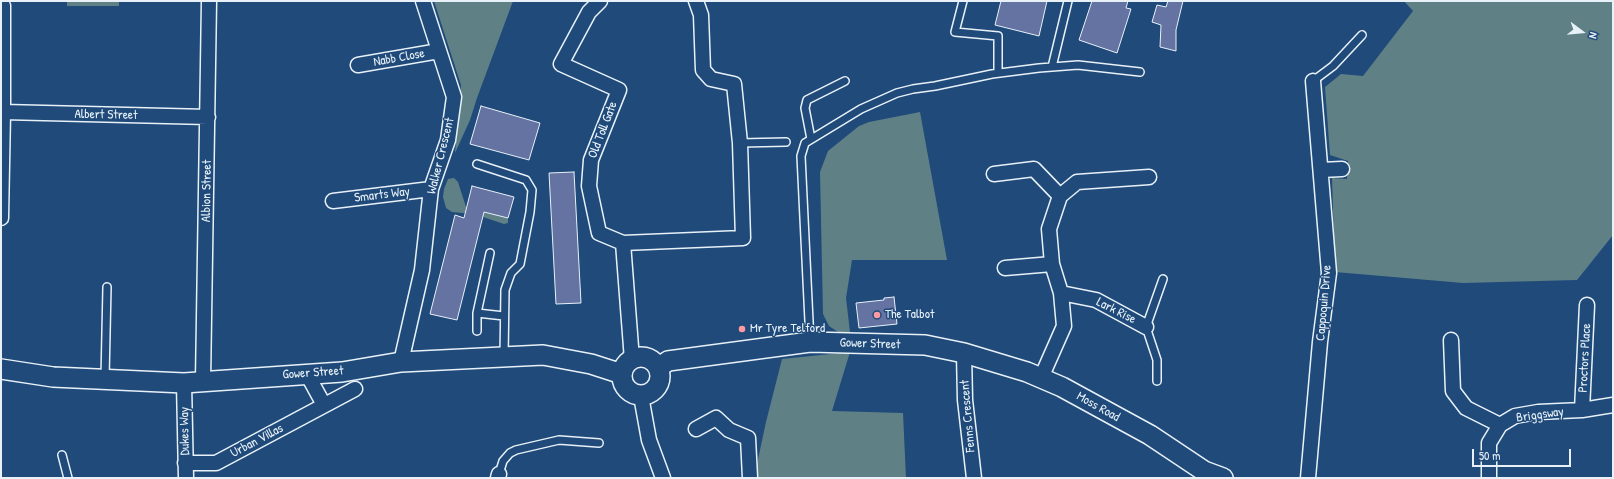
<!DOCTYPE html>
<html>
<head>
<meta charset="utf-8">
<style>
  body { margin:0 }
  #map { position:relative; width:1614px; height:479px; overflow:hidden; background:#1f4a7a; font-family:"Patrick Hand",sans-serif }
  canvas { display:block }
  .frame { position:absolute; inset:0; border:2px solid #e8f1f8; pointer-events:none }
  .north { position:absolute; left:1562px; top:12px; width:40px; height:40px; -webkit-text-stroke:3px #1f4a7a; paint-order:stroke; rotate:106deg; font-size:11px; font-weight:700; line-height:16px; text-align:center; color:#e8f1f8 }
  .north::after { content:''; display:block; margin:auto; width:14px; height:18px; background:#e8f1f8; clip-path:polygon(50% 0,100% 100%,50% 72%,0 100%) }
  .scale { position:absolute; left:1472px; top:449px; width:99px; height:18px; box-sizing:border-box; border:2px solid #e8f1f8; border-top:0; padding-left:5px; font-size:12px; line-height:14px; white-space:nowrap; color:#e8f1f8; -webkit-text-stroke:3px #1f4a7a; paint-order:stroke }
</style>
</head>
<body>
<div id="map">
<canvas width="1614" height="479"></canvas>
<div class="frame"></div>
<div class="north">N</div>
<div class="scale">50 m</div>
</div>
<script>
const ctx = document.querySelector('canvas').getContext('2d');
ctx.lineJoin = 'round';
function fillPath(path, color) { ctx.fillStyle = color; ctx.fill(path, 'evenodd'); }
const toPath = rows => new Path2D(rows.map(r => 'M' + r).join(''));
function trace(path, color, width, dash) { ctx.strokeStyle = color; ctx.lineWidth = width; ctx.lineCap = dash ? 'butt' : 'round'; ctx.setLineDash(dash || []); ctx.stroke(path); }
function label(font, color, halo, rows, align = 'center') {
  ctx.font = font + ' "Patrick Hand",sans-serif'; ctx.lineWidth = 3; ctx.setLineDash([]); ctx.textBaseline = 'middle'; ctx.strokeStyle = halo; ctx.fillStyle = color; for (const [text, x, y, turn = 0] of rows) {
    ctx.save(); ctx.translate(x, y); ctx.rotate((+turn || 0) * Math.PI / 180); ctx.textAlign = isNaN(turn) ? turn : align; if (halo) ctx.strokeText(text, 0, 0); ctx.fillText(text, 0, 0); ctx.restore();
  }
}
fillPath(toPath([
  [67,1,119,1,119,6,67,6],
  [434,1,513,1,477,98,470,120,455,153,461,85],
  [1404,1,1613,1,1613,235,1577,280,1463,283,1335,272,1332,178,1347,179,1348,161,1330,155,1325,87,1341,74,1363,76,1413,11],
  [920,112,947,260,852,260,846,298,850,332,838,332,829,326,823,314,820,172,828,151,859,126,869,122],
  [454,178,458,182,466,207,508,218,508,223,504,224,474,214,452,212,446,208,443,197,444,189,448,179],
  [850,352,832,411,903,413,906,478,754,478,766,422,782,359]
]), '#5f8186');
const building = toPath([
  [1001,1,1047,1,1039,36,995,25,1001,1],
  [1092,1,1128,1,1126,8,1131,9,1117,53,1079,40,1092,1],
  [1168,1,1183,1,1176,30,1176,51,1160,47,1161,25,1152,22,1157,5,1166,7,1168,1],
  [481,106,540,123,529,160,470,144,481,106],
  [574,172,581,303,556,304,549,173,574,172],
  [472,186,514,197,508,218,484,212,457,320,430,314,455,215,464,218,472,186],
  [894,297,897,324,859,328,856,303,884,300,884,298,894,297]
]);
fillPath(building, '#6473a2');
trace(building, '#e8f1f8', 1);
const lane = toPath([
  [963,1,955,32,998,36,998,73],
  [1052,67,1068,1],
  [1313,81,1333,66,1362,35],
  [811,139,805,108,807,100,845,81],
  [740,143,786,142],
  [477,164,526,180,532,190,530,212,520,264,511,273,505,290,504,357],
  [477,313,504,316],
  [477,331,477,313,490,253],
  [810,342,801,156,805,143,861,109,897,93,913,89,935,86,992,74,1039,68,1078,65,1140,72],
  [105,378,107,287],
  [1157,381,1157,360,1146,327,1163,279],
  [62,455,68,478],
  [499,474,503,461,510,453,516,450,559,440,599,443]
]);
const street = toPath([
  [600,1,589,12,561,64,619,90,591,160,589,186,599,233,623,243,632,360],
  [1,3,3,6,3,112,1,218],
  [358,65,439,51],
  [3,112,208,117],
  [1321,170,1342,169],
  [994,174,1034,169,1060,196],
  [333,201,431,189],
  [623,243,743,238,740,143,734,84,711,79,703,70,701,15,696,1],
  [1005,268,1052,264],
  [1061,293,1096,300,1146,327],
  [1451,340,1453,391,1466,408,1500,425],
  [964,353,965,400,974,478],
  [401,362,422,270,431,189,448,140,454,97,423,1],
  [307,374,324,405],
  [1041,378,1064,326,1061,293,1052,264,1049,229,1060,196,1077,182,1149,177],
  [203,381,209,1],
  [184,383,186,478],
  [641,396,649,440,663,478],
  [1582,410,1587,305],
  [696,429,716,418,729,430,748,438,750,478],
  [185,463,216,463,355,389],
  [498,478,499,474],
  [1308,478,1320,342,1329,273,1313,81],
  [1489,478,1489,443,1500,425,1515,416,1538,412,1582,410,1613,405]
]);
const secondary = toPath([
  '622 376a19 19 0 1 1 38 0a19 19 0 1 1-38 0Z',
  [658,368,668,361,810,342,925,345,964,353,1027,372,1062,387,1150,435,1204,471,1223,478],
  [1,369,53,377,184,383,342,372,401,362,543,355,591,364,622,374]
]);
trace(lane, '#e8f1f8', 10);
trace(street, '#e8f1f8', 17);
trace(secondary, '#e8f1f8', 22);
trace(lane, '#1f4a7a', 7);
trace(street, '#1f4a7a', 14);
trace(secondary, '#1f4a7a', 19);
for (const [x, y, r, color] of [
  [877,315,4,"#ff9aa2"],
  [742,329,4,"#ff9aa2"]
]) { const dot = new Path2D(); dot.arc(x, y, r, 0, 2 * Math.PI); ctx.fillStyle = color; ctx.fill(dot); trace(dot, '#1f4a7a', 1.5); }
label('13px', '#e8f1f8', '#1f4a7a', [
  ["Nabb Close",399,58,-10],
  ["Albert Street",106,115,1],
  ["Old Toll Gate",603,130,-69],
  ["Walker Crescent",441,156,-76],
  ["Albion Street",207,191,-89],
  ["Smarts Way",382,195,-7],
  ["Cappoquin Drive",1324,303,-85],
  ["Lark Rise",1116,311,27],
  ["Gower Street",870,344,2],
  ["Proctors Place",1585,358,-87],
  ["Gower Street",313,373,-4],
  ["Moss Road",1098,407,29],
  ["Briggsway",1540,415,-8],
  ["Fenns Crescent",968,416,-95],
  ["Dukes Way",185,431,-91],
  ["Urban Villas",257,441,-28]
]);
label('13px', '#e8f1f8', '#1f4a7a', [
  ["The Talbot",885,315],
  ["Mr Tyre Telford",750,329]
], 'left');
</script>
</body>
</html>
